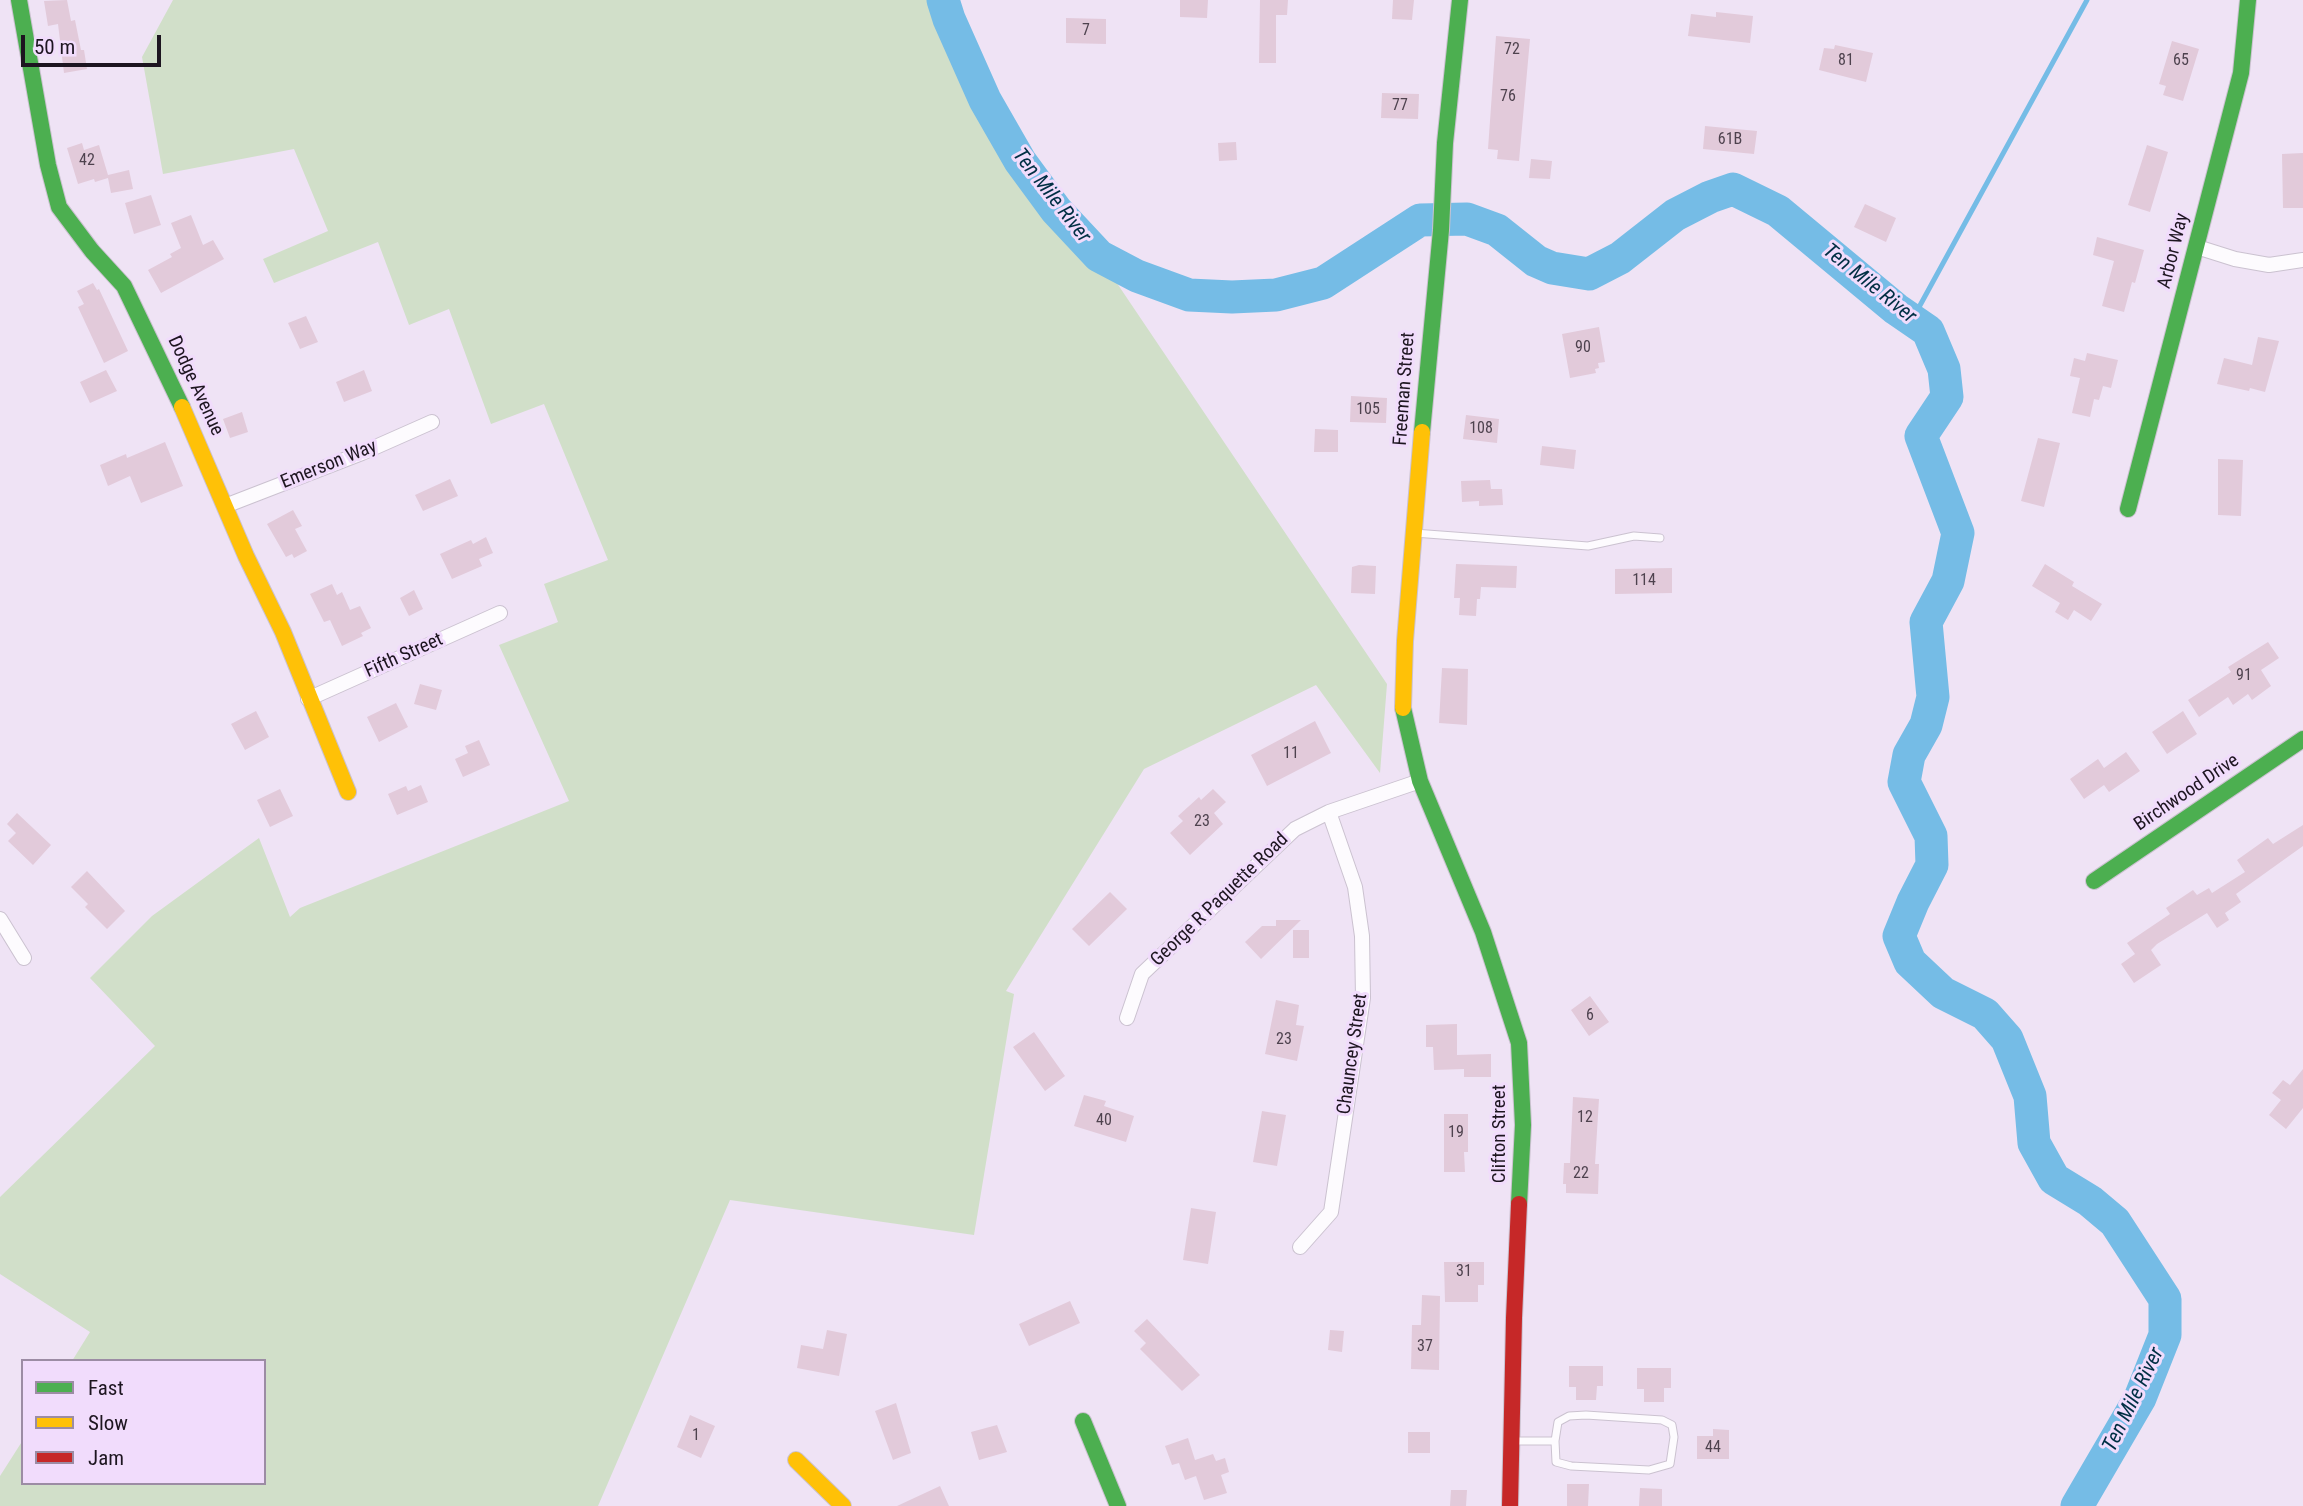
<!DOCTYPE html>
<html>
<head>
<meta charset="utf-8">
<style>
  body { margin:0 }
  #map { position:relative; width:2303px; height:1506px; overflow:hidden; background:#efe3f5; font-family:"Roboto Condensed",sans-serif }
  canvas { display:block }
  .legend { position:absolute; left:21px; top:1359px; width:245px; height:126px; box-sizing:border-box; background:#f1dcfc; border:2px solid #9c8ca4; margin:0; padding:9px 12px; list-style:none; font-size:21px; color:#1d1520 }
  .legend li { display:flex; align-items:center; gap:14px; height:35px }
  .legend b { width:35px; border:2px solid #9c8ca4 }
  .scale { position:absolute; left:21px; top:35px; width:140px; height:32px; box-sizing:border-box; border:4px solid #1d1520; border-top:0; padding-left:9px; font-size:21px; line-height:24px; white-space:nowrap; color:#1d1520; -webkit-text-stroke:5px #f1dcfc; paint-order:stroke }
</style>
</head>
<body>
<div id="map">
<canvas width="2303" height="1506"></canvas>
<ul class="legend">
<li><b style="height:9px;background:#4caf50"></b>Fast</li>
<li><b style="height:9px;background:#ffc107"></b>Slow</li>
<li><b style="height:9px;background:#c62828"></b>Jam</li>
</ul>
<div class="scale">50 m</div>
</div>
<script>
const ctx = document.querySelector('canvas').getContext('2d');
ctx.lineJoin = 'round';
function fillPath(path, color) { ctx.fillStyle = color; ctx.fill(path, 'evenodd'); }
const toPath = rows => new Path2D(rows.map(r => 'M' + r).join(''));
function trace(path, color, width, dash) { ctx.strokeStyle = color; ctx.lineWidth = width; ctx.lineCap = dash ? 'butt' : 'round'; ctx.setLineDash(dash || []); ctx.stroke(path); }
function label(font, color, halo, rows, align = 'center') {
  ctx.font = font + ' "Roboto Condensed",sans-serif'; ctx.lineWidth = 6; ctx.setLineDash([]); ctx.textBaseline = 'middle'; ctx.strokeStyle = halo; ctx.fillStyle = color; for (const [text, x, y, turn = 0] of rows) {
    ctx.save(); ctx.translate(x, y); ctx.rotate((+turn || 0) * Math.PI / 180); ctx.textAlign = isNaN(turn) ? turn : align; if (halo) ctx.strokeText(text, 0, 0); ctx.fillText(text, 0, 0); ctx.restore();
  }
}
fillPath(toPath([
  [173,0,944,0,1067,209,1387,684,1380,773,1316,685,1144,769,1006,991,1014,994,974,1235,730,1200,598,1506,0,1506,0,1476,23,1440,23,1483,264,1483,264,1361,72,1361,90,1332,0,1274,0,1197,155,1046,90,978,152,916,259,838,290,917,300,908,569,801,499,645,558,622,544,584,608,560,544,404,491,424,449,309,409,325,378,242,274,283,263,259,328,231,294,149,163,174,142,57]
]), '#d1dfc9');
trace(toPath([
  [1912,320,2087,0]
]), '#75bce6', 5);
trace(toPath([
  [943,0,949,19,985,100,1020,161,1056,210,1099,256,1137,276,1189,295,1232,297,1276,295,1323,283,1420,220,1467,219,1497,230,1536,261,1552,268,1589,274,1620,258,1675,215,1710,197,1733,189,1778,211,1896,309,1928,331,1944,369,1947,397,1921,436,1958,533,1948,581,1926,622,1933,697,1926,725,1909,755,1904,782,1931,836,1932,865,1913,902,1899,936,1910,962,1943,993,1985,1014,2007,1039,2030,1096,2034,1143,2054,1179,2090,1201,2115,1222,2165,1299,2165,1335,2140,1398,2077,1506]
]), '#75bce6', 33);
fillPath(toPath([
  [67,0,71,21,75,20,81,50,84,50,87,69,64,73,58,24,48,26,44,1],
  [1180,0,1208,0,1207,18,1180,17],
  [1260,0,1288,0,1287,15,1276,15,1276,63,1259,63],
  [1393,0,1414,0,1412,20,1392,19],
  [1716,12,1753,16,1750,43,1688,36,1691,14,1716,17],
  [1066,18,1106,19,1106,44,1066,43],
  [1496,36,1530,39,1519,161,1497,159,1498,150,1488,149],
  [2172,41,2199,49,2183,101,2163,95,2166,86,2159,84],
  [1835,45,1873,53,1866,82,1819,70,1824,48,1834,49],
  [1382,93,1419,94,1418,119,1381,118],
  [1705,126,1757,131,1754,154,1703,149],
  [1236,142,1237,160,1219,161,1218,143],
  [82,143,84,150,99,145,108,175,129,170,133,189,111,193,108,178,95,182,94,179,78,184,67,148],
  [2147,145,2168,152,2150,212,2128,205],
  [2303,153,2303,208,2283,208,2282,154],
  [1531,159,1552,161,1550,179,1529,178],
  [151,195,161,225,134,234,125,203],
  [1865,204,1896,218,1886,242,1854,227],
  [191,215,203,245,213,240,224,259,161,293,148,270,172,257,170,254,181,248,171,223],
  [2097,237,2144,250,2135,283,2132,282,2124,312,2102,306,2114,261,2093,255],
  [93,283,97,290,99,289,128,351,104,363,78,307,84,304,77,291],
  [306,316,318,342,300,349,288,323],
  [1599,327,1605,362,1598,363,1599,368,1595,369,1596,373,1570,378,1562,334],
  [2258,337,2279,341,2265,392,2250,388,2249,391,2217,384,2224,358,2252,365],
  [2087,353,2118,360,2111,388,2103,386,2099,400,2094,399,2090,417,2072,413,2080,378,2070,376,2074,358,2085,361],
  [106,370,117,391,90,403,80,382],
  [364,370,372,391,344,402,336,382],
  [1351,396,1387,398,1386,423,1350,422],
  [242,412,248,432,230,438,223,419],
  [1466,415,1499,419,1497,443,1463,439],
  [1315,429,1338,430,1338,452,1314,452],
  [2038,438,2060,443,2044,507,2021,501],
  [165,442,183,486,141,503,130,476,108,486,100,465,126,454,127,458],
  [1542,446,1576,450,1574,469,1540,465],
  [2218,459,2243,460,2241,516,2218,515],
  [450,479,458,496,423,511,415,495],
  [1490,480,1491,489,1502,489,1503,505,1479,506,1479,501,1462,502,1461,481],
  [293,510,302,526,295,529,307,551,294,558,292,554,286,557,267,524],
  [486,537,493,553,479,559,482,566,452,579,440,554,471,540,473,544],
  [1456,564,1517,566,1516,588,1481,587,1480,599,1477,599,1476,616,1459,615,1460,598,1454,598],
  [2045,564,2074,582,2072,586,2102,604,2091,621,2074,610,2068,620,2055,612,2060,603,2032,586],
  [1359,565,1376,566,1375,594,1351,593,1352,567],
  [1672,568,1672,593,1615,594,1615,569],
  [332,584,337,595,342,592,350,610,360,606,371,628,361,633,363,636,342,646,330,620,324,622,310,594],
  [414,590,423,609,409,616,400,598],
  [2268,642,2279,658,2261,670,2271,686,2252,700,2248,694,2233,705,2228,697,2199,717,2188,700,2231,672,2228,667],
  [1442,668,1468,669,1467,725,1439,723],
  [420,684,442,690,436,710,414,704],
  [396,703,408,727,379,742,367,717],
  [256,711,269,737,245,750,231,724],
  [2183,711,2197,734,2167,754,2152,732],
  [1315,721,1331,753,1267,786,1251,755],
  [479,740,490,765,463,777,455,759,468,753,465,746],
  [2126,752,2140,771,2109,792,2104,785,2084,799,2070,779,2098,759,2104,768],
  [421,785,428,802,397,815,388,794,406,786,408,791],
  [280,789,293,816,270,827,257,800],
  [1213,789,1226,802,1214,813,1223,824,1190,855,1170,833,1183,821,1178,816,1199,797,1201,800],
  [17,813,51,845,33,865,8,841,16,833,7,824],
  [2303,825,2303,846,2236,894,2241,902,2225,913,2229,920,2217,928,2207,913,2157,944,2151,950,2161,965,2134,983,2121,964,2135,954,2127,943,2170,914,2166,908,2193,890,2197,895,2209,888,2212,893,2245,872,2237,860,2268,838,2273,844],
  [87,871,125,911,107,929,85,907,88,904,71,887],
  [1110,892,1127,909,1089,946,1072,929],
  [1276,920,1301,920,1261,959,1245,942,1262,926,1276,926],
  [1293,930,1309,930,1309,958,1293,958],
  [1590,996,1609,1022,1589,1036,1571,1010],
  [1276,1000,1299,1005,1296,1025,1304,1026,1297,1061,1265,1054],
  [1457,1024,1457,1055,1491,1054,1491,1077,1464,1077,1464,1069,1434,1070,1433,1047,1426,1047,1426,1025],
  [1034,1032,1065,1076,1045,1091,1013,1047],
  [2303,1069,2303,1108,2286,1129,2269,1115,2281,1100,2272,1093,2283,1080,2290,1085],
  [1084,1095,1106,1101,1104,1106,1134,1116,1126,1142,1074,1126],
  [1573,1097,1599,1099,1595,1164,1599,1164,1598,1194,1566,1193,1566,1184,1563,1184,1564,1163,1570,1163],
  [1262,1111,1286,1115,1277,1166,1253,1162],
  [1444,1114,1468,1114,1468,1152,1464,1152,1465,1172,1444,1172],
  [1191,1208,1216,1212,1208,1264,1183,1260],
  [1444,1262,1484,1262,1484,1285,1478,1285,1478,1302,1445,1302],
  [1422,1295,1440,1296,1439,1370,1411,1369,1412,1325,1421,1325],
  [1070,1301,1080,1323,1029,1346,1019,1324],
  [1147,1319,1200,1375,1182,1391,1140,1349,1146,1343,1134,1331],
  [827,1330,847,1334,839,1376,797,1368,801,1345,823,1349],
  [1330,1330,1344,1331,1342,1352,1328,1350],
  [1569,1366,1603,1366,1603,1386,1597,1386,1596,1400,1576,1400,1576,1387,1569,1387],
  [1637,1368,1671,1368,1671,1388,1664,1388,1664,1402,1644,1402,1644,1389,1637,1389],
  [896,1403,911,1453,893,1460,875,1411],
  [690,1415,715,1426,701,1458,677,1447],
  [997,1425,1007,1452,979,1460,971,1432],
  [1713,1429,1729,1430,1729,1459,1697,1459,1697,1436,1713,1436],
  [1408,1432,1430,1432,1430,1453,1408,1453],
  [1188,1438,1195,1460,1213,1454,1216,1461,1225,1458,1229,1472,1221,1475,1227,1493,1204,1500,1196,1476,1185,1480,1179,1463,1172,1465,1165,1446],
  [1567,1484,1589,1484,1588,1506,1567,1506],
  [940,1486,949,1506,897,1506],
  [1640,1488,1662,1489,1662,1506,1639,1506],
  [1451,1490,1467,1490,1466,1506,1450,1506]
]), '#e2cada');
const lane = toPath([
  [1414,533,1588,546,1634,536,1660,538],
  [1512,1441,1555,1441,1558,1422,1569,1416,1586,1415,1662,1420,1672,1425,1674,1437,1670,1464,1649,1470,1571,1466,1556,1462,1555,1441]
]);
const street = toPath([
  [2197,247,2235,259,2269,265,2303,260],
  [225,506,362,453,432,422],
  [308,699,500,613],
  [0,919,24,958],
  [1127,1018,1142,974,1295,829,1329,812,1420,781],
  [1300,1247,1331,1212,1363,998,1362,936,1355,887,1329,812]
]);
const fast = toPath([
  [19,0,48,165,59,207,92,251,124,286,182,407],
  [1422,432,1441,230,1445,143,1460,0],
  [2128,509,2241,73,2248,0],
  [1403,708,1420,781,1483,932,1519,1043,1523,1125,1519,1204],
  [2094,881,2303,739],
  [1083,1421,1118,1506]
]);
const slow = toPath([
  [182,407,246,556,283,632,348,792],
  [1403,708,1405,641,1422,432],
  [796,1460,843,1506]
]);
const jam = toPath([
  [1510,1506,1514,1318,1519,1204]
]);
trace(lane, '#cbc2d0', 9);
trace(street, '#cbc2d0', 16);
trace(fast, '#cbc2d0', 18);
trace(slow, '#cbc2d0', 18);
trace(jam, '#cbc2d0', 18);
trace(lane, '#fdfbfe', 7);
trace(street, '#fdfbfe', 14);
trace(fast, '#4caf50', 16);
trace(slow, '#ffc107', 16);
trace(jam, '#c62828', 16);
label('16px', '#4e424e', null, [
  ["7",1086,31],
  ["72",1512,50],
  ["81",1846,61],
  ["65",2181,61],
  ["76",1508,97],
  ["77",1400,106],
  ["61B",1730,140],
  ["42",87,161],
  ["90",1583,348],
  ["105",1368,410],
  ["108",1481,429],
  ["114",1644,581],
  ["91",2244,676],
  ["11",1291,754],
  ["23",1202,822],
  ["6",1590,1016],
  ["23",1284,1040],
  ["12",1585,1118],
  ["40",1104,1121],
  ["19",1456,1133],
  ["22",1581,1174],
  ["31",1464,1272],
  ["37",1425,1347],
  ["1",696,1436],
  ["44",1713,1448]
]);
label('19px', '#1d1520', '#f1dcfc', [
  ["Arbor Way",2174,251,-76],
  ["Dodge Avenue",195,386,65],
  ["Freeman Street",1405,389,-86],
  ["Emerson Way",329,465,-22],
  ["Fifth Street",404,656,-24],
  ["Birchwood Drive",2187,793,-34],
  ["George R Paquette Road",1220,900,-44],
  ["Chauncey Street",1353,1054,-82],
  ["Clifton Street",1500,1134,-90]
]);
label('italic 21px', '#002f44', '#f1dcfc', [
  ["Ten Mile River",1051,196,52],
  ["Ten Mile River",1869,284,39],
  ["Ten Mile River",2134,1400,-64]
]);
</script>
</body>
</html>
